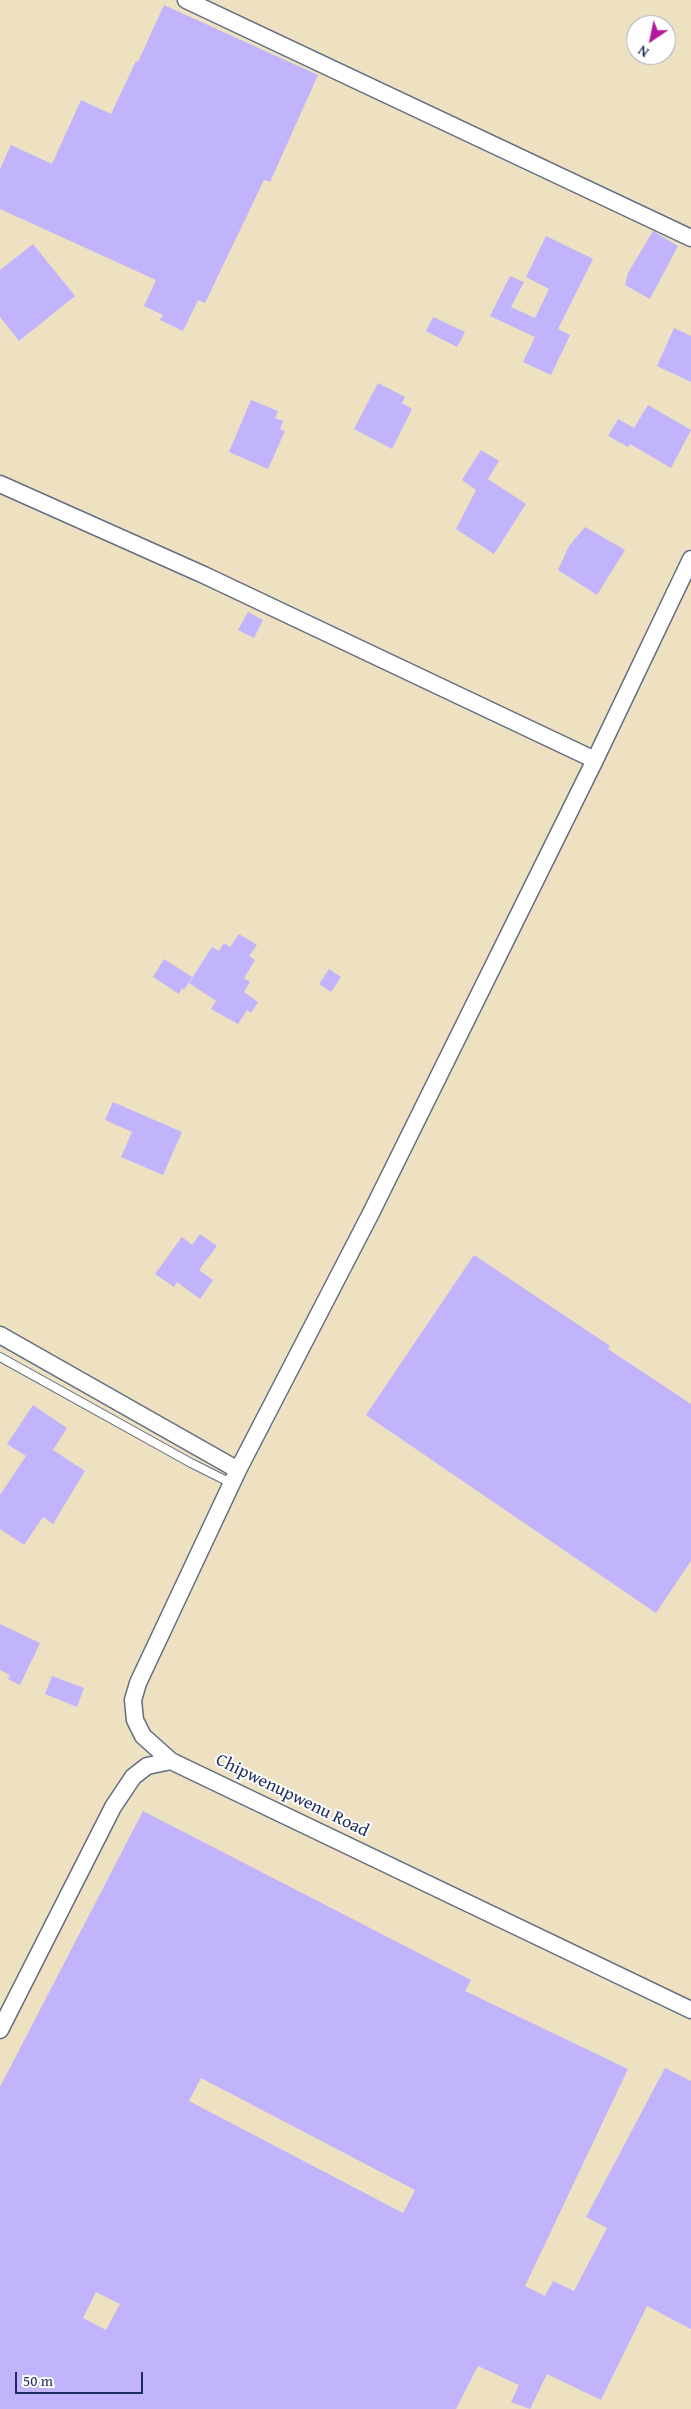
<!DOCTYPE html>
<html>
<head>
<meta charset="utf-8">
<style>
  body { margin:0 }
  #map { position:relative; width:691px; height:2409px; overflow:hidden; background:#ede1c2; font-family:"Gentium Book Plus",serif }
  canvas { display:block }
  .north { position:absolute; left:626px; top:15px; width:50px; height:50px; box-sizing:border-box; background:#fff; border:1px solid #a4acbf; border-radius:50%; rotate:214deg; font-size:14px; font-weight:700; line-height:20px; text-align:center; color:#1b2f5e }
  .north::after { content:''; display:block; margin:auto; width:18px; height:22px; background:#b5179e; clip-path:polygon(50% 0,100% 100%,50% 72%,0 100%) }
  .scale { position:absolute; left:15px; top:2372px; width:128px; height:22px; box-sizing:border-box; border:2px solid #1b2f5e; border-top:0; padding-left:6px; font-size:15px; line-height:18px; white-space:nowrap; color:#1b2f5e; -webkit-text-stroke:4px #fff; paint-order:stroke }
</style>
</head>
<body>
<div id="map">
<canvas width="691" height="2409"></canvas>
<div class="north">N</div>
<div class="scale">50 m</div>
</div>
<script>
const ctx = document.querySelector('canvas').getContext('2d');
ctx.lineJoin = 'round';
function fillPath(path, color) { ctx.fillStyle = color; ctx.fill(path, 'evenodd'); }
const toPath = rows => new Path2D(rows.map(r => 'M' + r).join(''));
function trace(path, color, width, dash) { ctx.strokeStyle = color; ctx.lineWidth = width; ctx.lineCap = dash ? 'butt' : 'round'; ctx.setLineDash(dash || []); ctx.stroke(path); }
function label(font, color, halo, rows, align = 'center') {
  ctx.font = font + ' "Gentium Book Plus",serif'; ctx.lineWidth = 4; ctx.setLineDash([]); ctx.textBaseline = 'middle'; ctx.strokeStyle = halo; ctx.fillStyle = color; for (const [text, x, y, turn = 0] of rows) {
    ctx.save(); ctx.translate(x, y); ctx.rotate((+turn || 0) * Math.PI / 180); ctx.textAlign = isNaN(turn) ? turn : align; if (halo) ctx.strokeText(text, 0, 0); ctx.fillText(text, 0, 0); ctx.restore();
  }
}
fillPath(toPath([
  [164,5,318,75,270,182,264,180,205,303,198,300,183,331,160,320,163,315,144,306,156,280,0,209,0,169,11,145,52,164,81,100,111,114,136,61,138,62],
  [653,231,678,246,650,299,625,285,628,273],
  [546,236,593,259,558,329,570,335,551,375,523,362,535,337,490,316,510,276,524,282,511,307,535,318,549,289,526,277],
  [33,244,75,296,19,341,0,317,0,270],
  [433,317,465,332,457,347,426,331],
  [674,328,691,336,691,382,657,366],
  [378,383,405,397,402,403,412,409,392,449,354,429],
  [251,400,278,411,275,418,283,421,280,429,285,431,268,469,229,452],
  [648,405,691,430,671,468,630,444,628,447,608,436,618,419,634,428],
  [481,450,499,461,488,479,526,504,494,554,456,529,476,490,462,480],
  [585,527,625,550,597,595,558,570,569,546],
  [248,612,263,620,254,638,238,630],
  [239,934,257,945,249,956,255,960,244,978,250,982,244,992,258,1002,251,1013,247,1010,238,1024,211,1009,216,1001,189,983,212,947,219,951,224,943,230,947],
  [164,959,192,977,184,990,182,988,179,994,153,977],
  [329,969,341,977,331,992,319,984],
  [113,1102,182,1132,163,1175,121,1157,132,1132,105,1120],
  [200,1234,217,1246,199,1270,213,1280,200,1299,177,1282,174,1287,155,1274,182,1237,192,1245],
  [474,1255,610,1346,608,1349,691,1404,691,1561,656,1613,366,1415],
  [33,1405,67,1428,53,1450,85,1471,53,1524,43,1517,24,1545,0,1529,0,1495,26,1456,7,1444],
  [0,1624,40,1643,20,1685,8,1679,10,1675,0,1670],
  [52,1676,84,1688,77,1707,45,1694],
  [143,1811,471,1980,465,1991,628,2069,525,2286,545,2296,553,2281,574,2291,607,2228,586,2217,665,2068,691,2081,691,2329,647,2306,601,2400,547,2374,530,2409,511,2402,519,2385,478,2366,456,2409,0,2409,0,2087],
  [201,2078,415,2190,403,2213,189,2101],
  [96,2292,120,2304,106,2330,83,2318]
]), '#c1b3fc');
const lane = toPath([
  [0,1357,191,1463,231,1483]
]);
const street = toPath([
  [186,0,691,238],
  [0,484,204,575,595,760],
  [0,1335,238,1470],
  [171,1761,143,1736,135,1720,133,1700,138,1683,238,1470,370,1215,595,760,691,559],
  [0,2030,113,1807,133,1777,147,1766,171,1761,691,2010]
]);
trace(lane, '#646d81', 10);
trace(street, '#646d81', 19);
trace(lane, '#fff', 8);
trace(street, '#fff', 16);
label('18px', '#1b2f5e', '#fff', [
  ["Chipwenupwenu Road",292,1796,26]
]);
</script>
</body>
</html>
